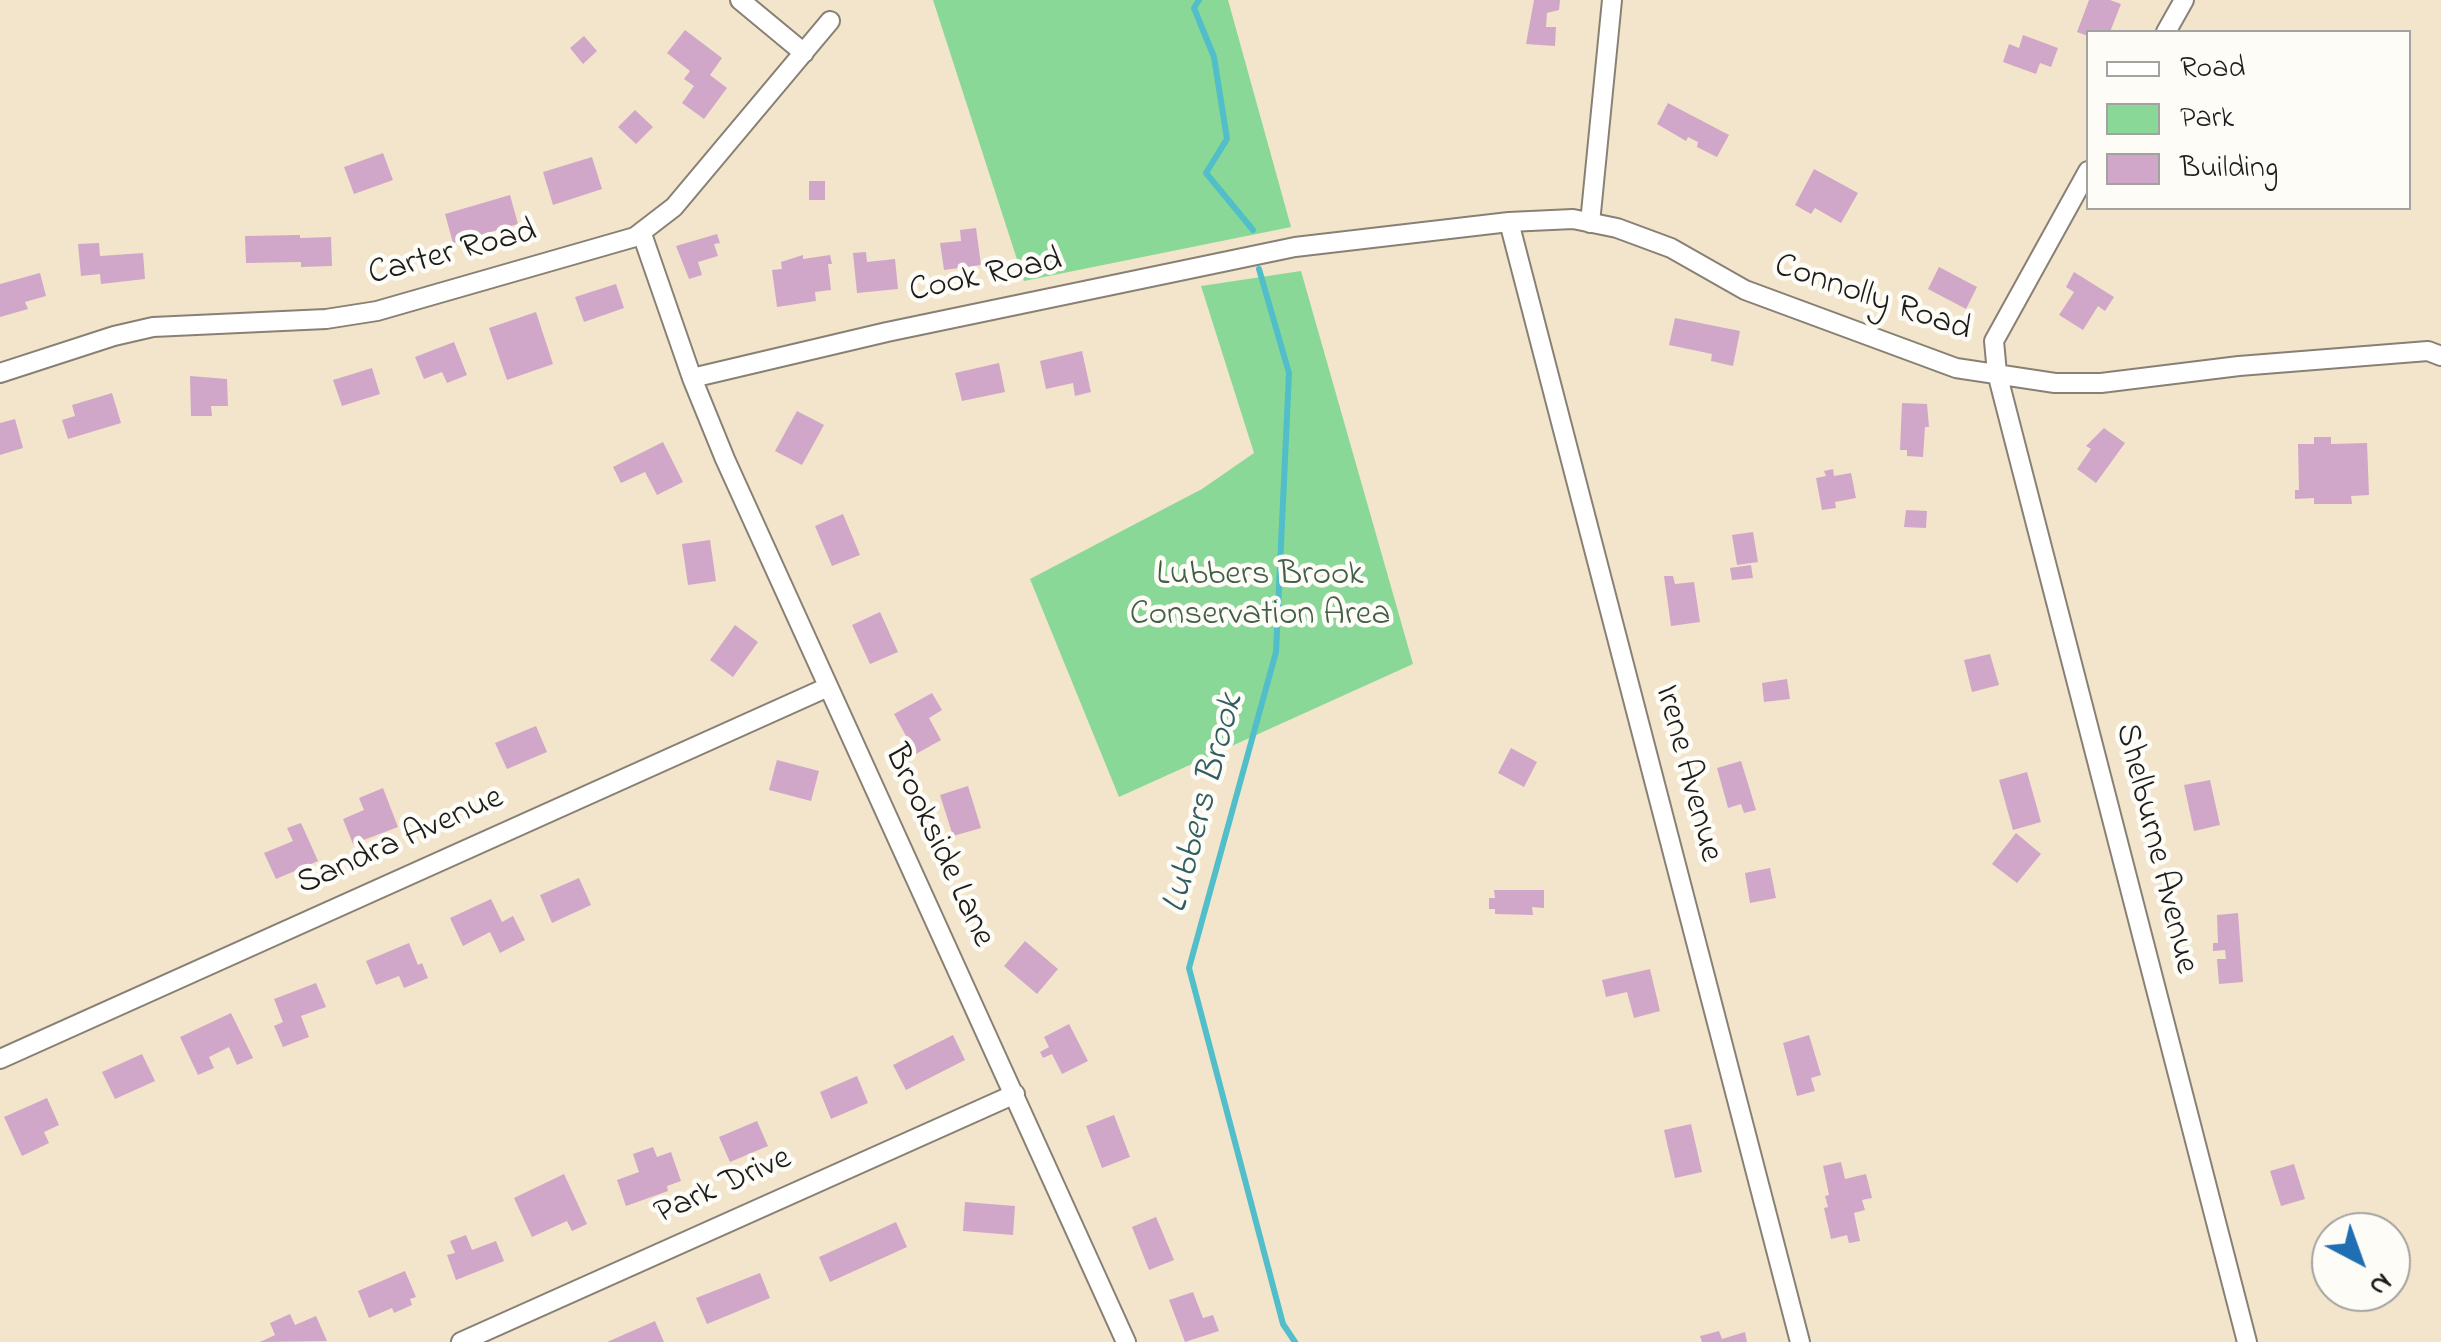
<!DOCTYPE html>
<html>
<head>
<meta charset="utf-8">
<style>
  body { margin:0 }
  #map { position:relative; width:2441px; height:1342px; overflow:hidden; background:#f3e5cb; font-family:"Indie Flower",sans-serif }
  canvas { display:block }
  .legend { position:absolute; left:2086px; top:30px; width:325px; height:180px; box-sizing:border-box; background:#fdfcf7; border:2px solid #a3a29f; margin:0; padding:12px 18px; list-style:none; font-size:30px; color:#1c1c1c }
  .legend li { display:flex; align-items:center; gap:20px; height:50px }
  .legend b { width:50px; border:2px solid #a3a29f }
  .north { position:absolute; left:2311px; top:1212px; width:100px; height:100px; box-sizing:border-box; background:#fdfcf7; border:2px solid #a3a29f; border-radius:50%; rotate:139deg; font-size:28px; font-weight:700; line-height:40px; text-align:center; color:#1c1c1c }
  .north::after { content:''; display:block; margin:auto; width:35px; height:45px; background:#1f6fb2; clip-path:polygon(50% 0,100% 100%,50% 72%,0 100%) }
</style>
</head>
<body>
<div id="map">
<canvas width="2441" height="1342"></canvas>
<ul class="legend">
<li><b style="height:12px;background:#fff"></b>Road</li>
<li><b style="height:28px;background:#89d897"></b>Park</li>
<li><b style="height:28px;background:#d0a7c8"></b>Building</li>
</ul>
<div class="north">N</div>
</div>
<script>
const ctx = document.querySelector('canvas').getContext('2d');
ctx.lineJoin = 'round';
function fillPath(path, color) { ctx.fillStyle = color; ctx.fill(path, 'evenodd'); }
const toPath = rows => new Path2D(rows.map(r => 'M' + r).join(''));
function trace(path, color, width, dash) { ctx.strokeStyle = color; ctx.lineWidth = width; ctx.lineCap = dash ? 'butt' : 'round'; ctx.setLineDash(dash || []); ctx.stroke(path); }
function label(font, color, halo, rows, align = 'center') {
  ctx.font = font + ' "Indie Flower",sans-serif'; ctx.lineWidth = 9; ctx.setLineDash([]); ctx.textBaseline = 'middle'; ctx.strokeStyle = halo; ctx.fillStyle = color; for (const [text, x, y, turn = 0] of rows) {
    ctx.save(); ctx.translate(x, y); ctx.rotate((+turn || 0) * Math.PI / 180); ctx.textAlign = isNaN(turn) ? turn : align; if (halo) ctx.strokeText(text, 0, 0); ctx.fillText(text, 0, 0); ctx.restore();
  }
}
fillPath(toPath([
  [933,0,1228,0,1291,227,1024,281],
  [1301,271,1413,664,1119,797,1030,579,1202,489,1254,453,1201,286]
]), '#89d897');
trace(toPath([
  [1199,0,1194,8,1214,57,1227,139,1206,173,1253,230],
  [1259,269,1289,373,1276,652,1189,968,1283,1324,1295,1342]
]), '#51beca', 6);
fillPath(toPath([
  [1534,0,1560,0,1559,10,1547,13,1546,27,1556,27,1555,46,1526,44],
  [2089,0,2110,0,2121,4,2110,32,2088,32,2088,36,2077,32],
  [685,30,722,58,710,75,727,88,704,119,682,103,694,86,684,79,690,71,667,53],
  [2023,35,2058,48,2051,67,2040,63,2036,74,2003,62,2009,44,2019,48],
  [584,36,597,51,583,64,570,48],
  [1668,103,1729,135,1717,157,1697,147,1698,142,1688,137,1686,141,1657,124],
  [635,110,653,127,636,144,618,127],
  [383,153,393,180,354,194,344,167],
  [592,157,602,189,553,205,543,172],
  [1814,169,1858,193,1841,223,1815,208,1811,214,1795,205],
  [809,181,825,181,825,200,809,200],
  [510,195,518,224,453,243,445,214],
  [976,228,981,265,944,270,940,243,961,241,960,230],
  [717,234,720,243,714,244,718,256,698,262,702,275,689,279,676,246],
  [300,235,300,238,331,237,332,266,301,267,301,262,246,263,245,236],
  [99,243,100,256,143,253,145,279,101,284,100,274,81,276,78,244],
  [866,252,867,262,895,259,898,289,857,293,853,253],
  [803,255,803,259,830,255,832,264,828,264,831,290,815,292,816,301,777,307,772,270,782,269,781,262],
  [1939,267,1977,287,1966,309,1928,289],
  [2074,272,2114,297,2105,311,2098,306,2083,330,2059,315,2074,292,2066,287],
  [40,273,46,296,25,302,28,309,0,317,0,284],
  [616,284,624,308,584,322,575,297],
  [536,312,553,364,507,380,489,328],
  [1675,318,1740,331,1733,366,1711,361,1712,354,1669,345],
  [454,342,467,375,447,383,442,372,424,379,415,357],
  [1082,351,1091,392,1075,396,1073,383,1046,389,1040,361],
  [999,363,1005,392,962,401,955,373],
  [372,368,380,394,342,406,333,380],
  [190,376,227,379,228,406,211,406,212,416,191,416],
  [112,393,121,423,68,439,62,420,75,416,72,405],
  [1902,403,1927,404,1929,427,1925,427,1923,457,1907,456,1907,450,1900,450],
  [797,411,824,425,802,465,775,451],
  [15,419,23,448,0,455,0,423],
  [2104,428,2125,443,2096,483,2077,469,2091,449,2086,446],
  [2314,437,2331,437,2331,444,2367,443,2369,495,2351,496,2352,504,2314,504,2314,498,2295,499,2295,490,2299,490,2298,444,2314,444],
  [663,442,683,482,657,495,645,472,621,483,613,467],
  [1833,469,1834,476,1851,473,1856,498,1835,502,1836,508,1822,510,1816,478,1826,476,1824,471],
  [1906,510,1927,511,1926,528,1904,527],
  [843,514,860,555,832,566,815,526],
  [1753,532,1758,562,1737,565,1732,535],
  [710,540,716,581,688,585,682,544],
  [1751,565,1753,578,1732,580,1730,568],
  [1664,576,1673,576,1675,584,1694,582,1700,622,1671,626],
  [880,612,898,652,870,664,852,625],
  [735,625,758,642,733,677,710,660],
  [1990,654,1999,685,1972,692,1964,660],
  [1787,679,1790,699,1764,702,1762,683],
  [932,693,942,710,929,718,941,740,916,754,894,714],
  [536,726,547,752,507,769,495,743],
  [1511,748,1537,762,1524,787,1498,773],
  [777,760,819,771,811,801,769,790],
  [1741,761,1756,810,1744,813,1741,804,1728,808,1717,768],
  [2027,772,2041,822,2013,830,1999,780],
  [2210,780,2220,825,2194,831,2184,785],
  [968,786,981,828,953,836,940,795],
  [383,788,398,827,353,844,343,819,364,810,359,798],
  [301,823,318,861,276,879,264,853,293,841,287,828],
  [2016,833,2041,854,2017,883,1992,864],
  [1770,868,1776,898,1750,903,1745,873],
  [579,878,591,905,552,923,540,895],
  [1494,890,1544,890,1544,908,1532,907,1533,915,1495,914,1495,909,1489,909,1489,898,1495,898],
  [491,899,502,922,513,916,525,940,500,953,490,932,463,946,450,918],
  [2238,913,2243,982,2219,984,2217,959,2226,959,2225,950,2213,951,2213,943,2218,943,2217,915],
  [1025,941,1058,969,1037,994,1004,966],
  [409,943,418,965,422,963,428,978,404,988,399,976,376,985,366,961],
  [1650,969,1660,1011,1634,1018,1627,992,1606,997,1602,980],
  [316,983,326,1007,301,1016,309,1037,283,1047,274,1026,283,1022,274,999],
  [231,1013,253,1058,237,1065,229,1047,209,1057,214,1068,198,1075,180,1037],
  [1069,1024,1088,1061,1062,1074,1052,1054,1043,1058,1040,1052,1049,1047,1044,1037],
  [953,1035,965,1060,906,1090,893,1065],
  [1809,1035,1821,1075,1811,1078,1815,1091,1797,1096,1783,1043],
  [142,1054,155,1081,115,1099,102,1072],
  [857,1076,868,1103,831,1119,820,1092],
  [47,1098,59,1125,44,1132,49,1143,22,1156,4,1117],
  [1114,1115,1130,1157,1102,1168,1086,1126],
  [757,1121,768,1146,730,1162,719,1137],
  [1691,1124,1702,1172,1675,1178,1664,1130],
  [653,1147,657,1157,671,1152,681,1181,667,1186,668,1191,626,1206,617,1180,639,1172,633,1154],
  [1841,1162,1845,1179,1866,1174,1872,1198,1862,1200,1865,1210,1854,1213,1860,1241,1849,1243,1847,1235,1831,1239,1824,1208,1828,1207,1825,1196,1829,1195,1823,1166],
  [2294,1164,2305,1199,2281,1206,2270,1171],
  [564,1174,587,1224,572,1231,567,1221,532,1237,514,1198],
  [965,1202,1015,1206,1013,1235,963,1231],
  [1156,1217,1174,1260,1149,1270,1132,1227],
  [896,1222,907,1247,830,1282,819,1257],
  [466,1235,472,1250,496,1241,504,1261,456,1280,447,1255,455,1253,450,1241],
  [405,1271,416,1297,410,1299,412,1305,394,1313,392,1308,369,1318,358,1291],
  [760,1273,770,1298,707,1324,696,1298],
  [1193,1292,1203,1318,1213,1315,1219,1331,1185,1342,1169,1300],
  [290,1314,295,1325,316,1316,327,1341,260,1342,275,1335,270,1323],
  [655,1321,664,1342,607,1342],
  [1719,1331,1722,1339,1745,1332,1747,1342,1702,1342,1700,1336]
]), '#d0a7c8');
const street = toPath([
  [740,0,804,53],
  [2166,32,2184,0],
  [2088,171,1994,341,1997,373,2247,1342],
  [1509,222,1800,1342],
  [1590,223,1612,0],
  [642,234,692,378,725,459,1126,1342],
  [0,373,114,336,153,327,326,319,377,311,635,237,674,207,830,21],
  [692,378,887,332,1295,247,1509,222,1573,219,1617,228,1671,248,1745,290,1956,368,2055,383,2101,383,2239,366,2428,351,2441,356],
  [0,1059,828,687],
  [461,1342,1015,1094]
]);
trace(street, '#888074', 22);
trace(street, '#fff', 18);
label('35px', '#1c1c1c', '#fdfcf7', [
  ["Carter Road",453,255,-15],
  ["Cook Road",986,278,-12],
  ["Connolly Road",1872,300,19],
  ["Irene Avenue",1686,774,75],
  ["Sandra Avenue",401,843,-24],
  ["Brookside Lane",937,847,65],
  ["Shelburne Avenue",2154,849,76],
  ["Park Drive",724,1188,-24]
]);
label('35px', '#425e47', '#fdfcf7', [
  ["Lubbers Brook",1260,577],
  ["Conservation Area",1260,617]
]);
label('italic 38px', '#315d62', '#fdfcf7', [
  ["Lubbers Brook",1206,804,-75]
]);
</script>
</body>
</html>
